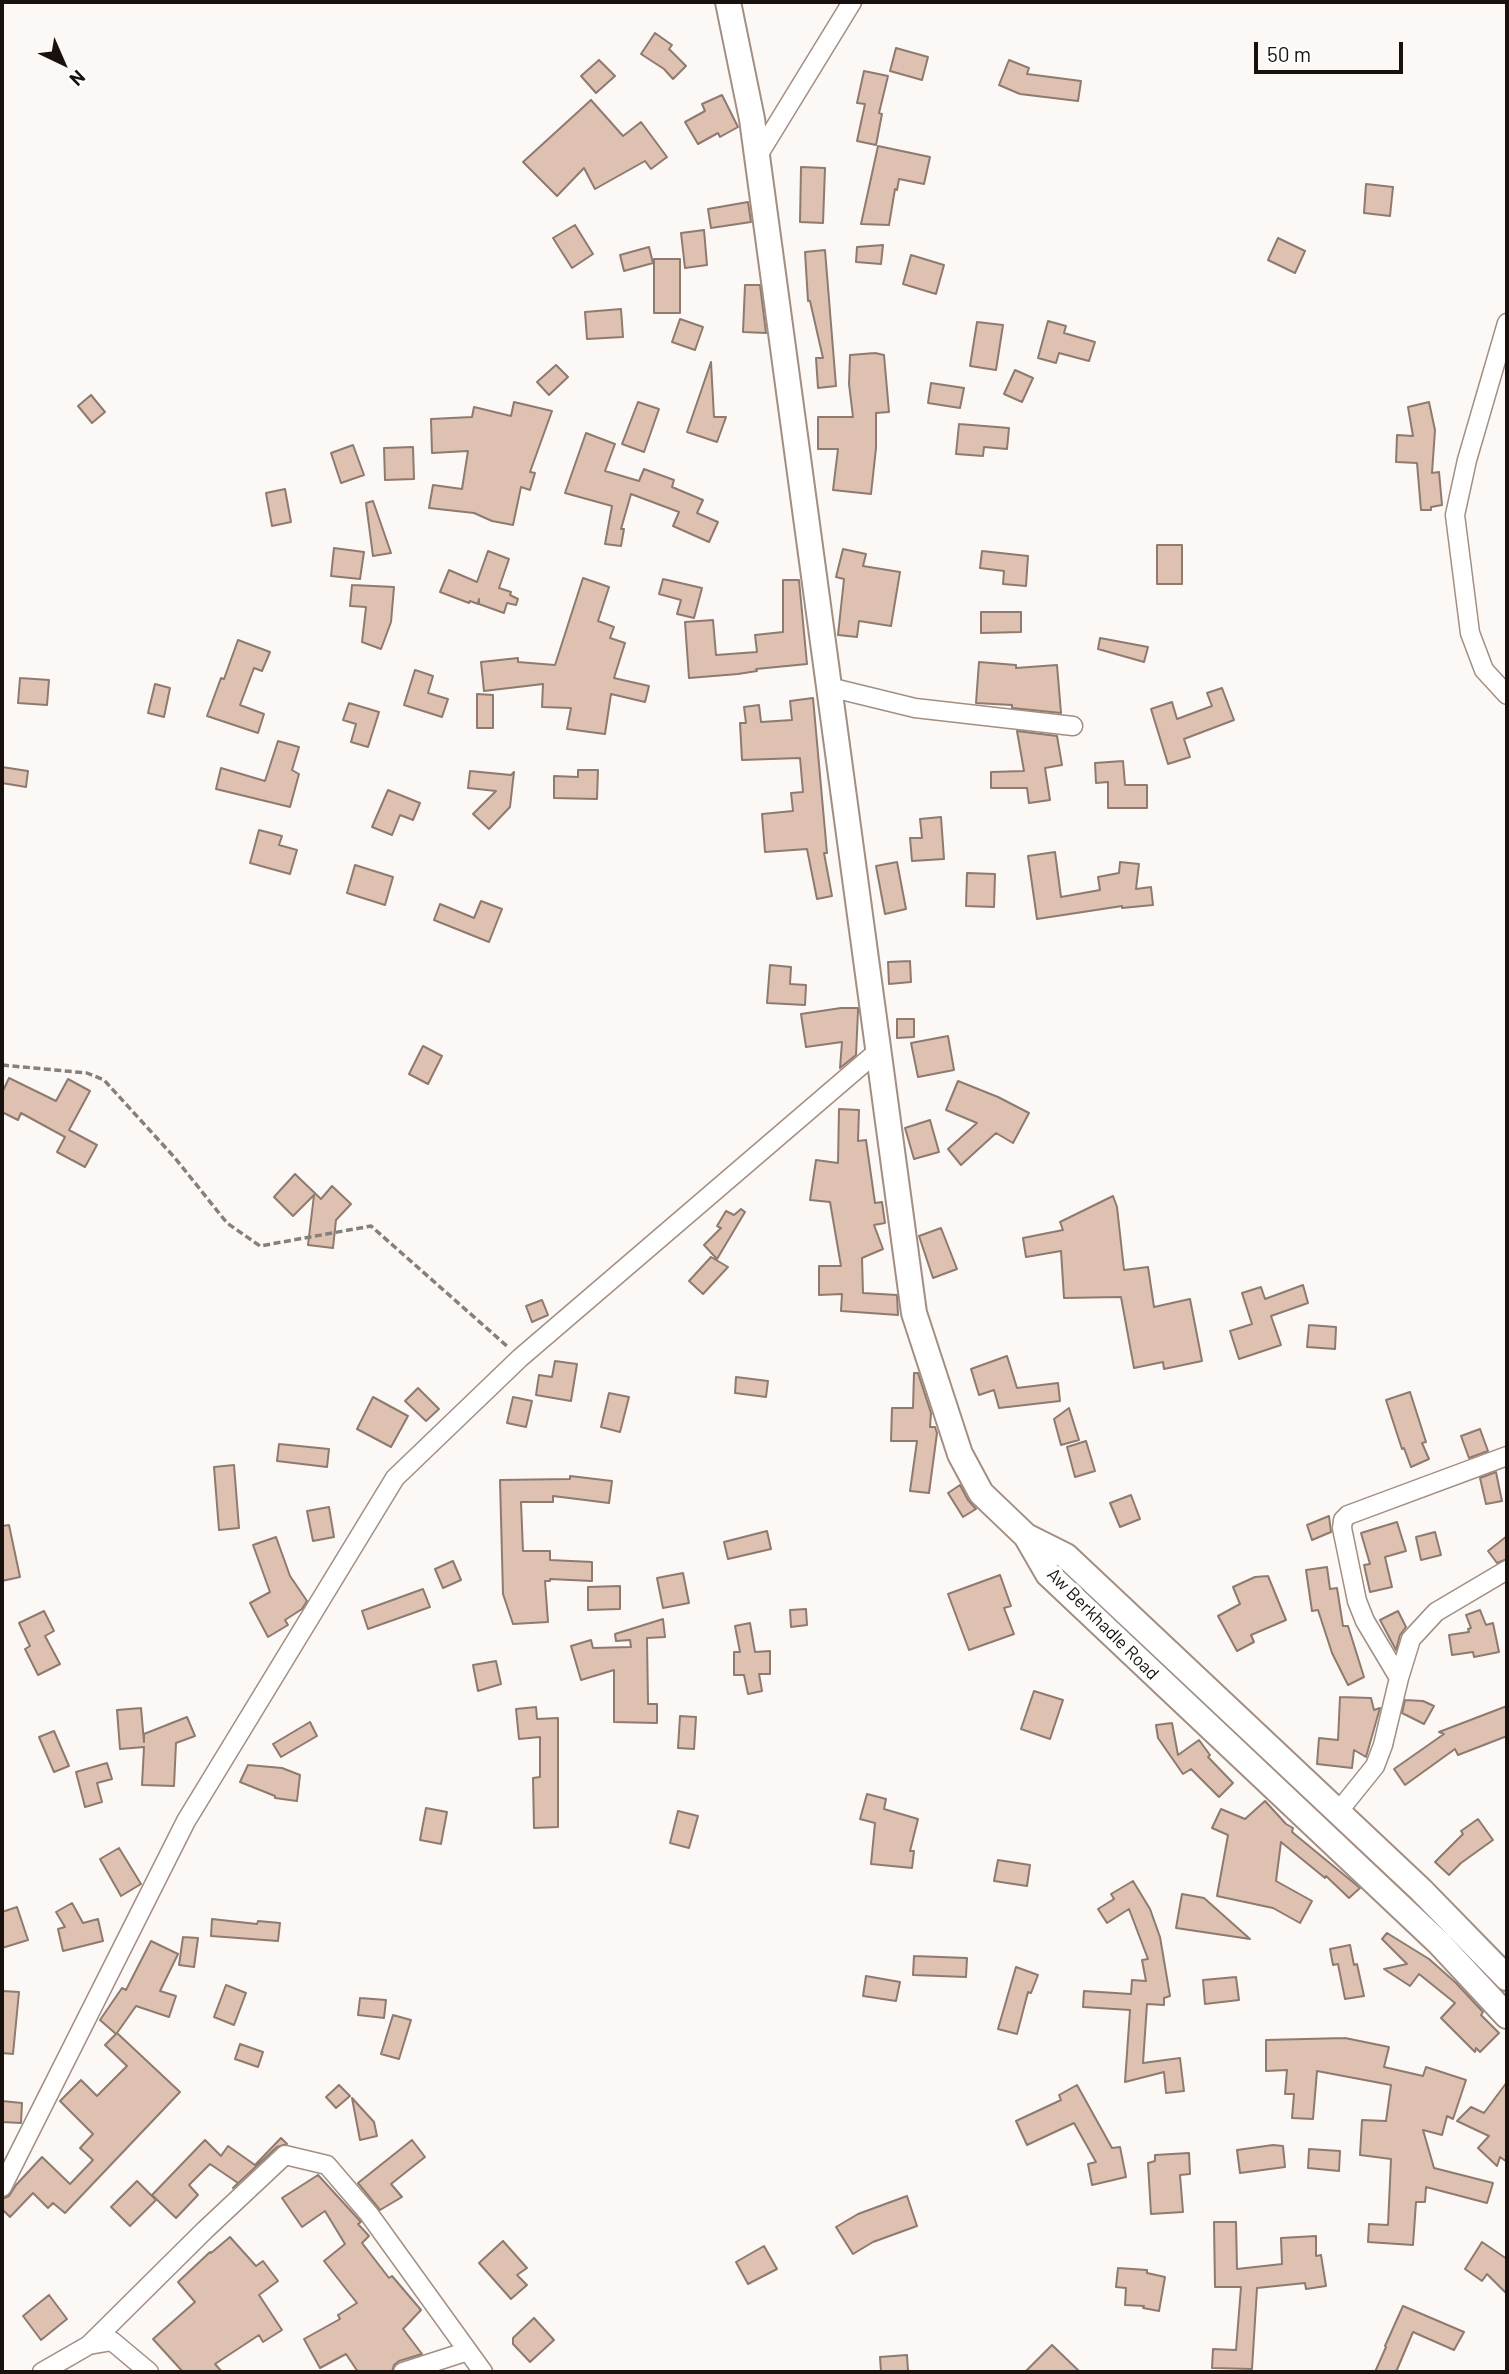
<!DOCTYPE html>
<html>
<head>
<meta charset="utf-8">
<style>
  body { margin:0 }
  #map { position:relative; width:1509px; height:2374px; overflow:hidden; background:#fcf8f5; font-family:Barlow,sans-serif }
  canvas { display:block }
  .frame { position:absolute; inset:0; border:4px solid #19110d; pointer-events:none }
  .north { position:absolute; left:28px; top:28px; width:70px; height:70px; -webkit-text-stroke:5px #fff; paint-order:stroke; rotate:136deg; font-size:19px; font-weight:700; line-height:28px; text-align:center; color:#19110d }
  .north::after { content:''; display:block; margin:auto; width:24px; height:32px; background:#19110d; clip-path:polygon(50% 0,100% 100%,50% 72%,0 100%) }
  .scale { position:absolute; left:1254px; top:42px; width:149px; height:32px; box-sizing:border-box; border:4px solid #19110d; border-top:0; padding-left:9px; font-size:21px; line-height:24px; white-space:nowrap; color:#19110d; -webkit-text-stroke:5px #fff; paint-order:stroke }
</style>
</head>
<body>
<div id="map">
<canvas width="1509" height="2374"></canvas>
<div class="frame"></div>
<div class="north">N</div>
<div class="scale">50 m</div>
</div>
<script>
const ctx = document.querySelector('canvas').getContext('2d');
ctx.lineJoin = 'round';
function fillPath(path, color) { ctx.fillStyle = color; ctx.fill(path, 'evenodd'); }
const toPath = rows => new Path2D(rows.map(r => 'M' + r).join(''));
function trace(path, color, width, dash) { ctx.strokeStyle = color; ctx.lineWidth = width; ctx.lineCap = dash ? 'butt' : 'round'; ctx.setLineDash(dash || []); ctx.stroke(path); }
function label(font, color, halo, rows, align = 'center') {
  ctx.font = font + ' Barlow,sans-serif'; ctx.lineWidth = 7; ctx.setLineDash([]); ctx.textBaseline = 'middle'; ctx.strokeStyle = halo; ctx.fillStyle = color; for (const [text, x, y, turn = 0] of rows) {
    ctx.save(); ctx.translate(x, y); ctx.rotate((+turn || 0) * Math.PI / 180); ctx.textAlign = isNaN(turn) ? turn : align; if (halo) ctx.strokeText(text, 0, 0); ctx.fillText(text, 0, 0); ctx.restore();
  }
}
const building = toPath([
  [655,33,672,45,669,49,686,66,673,79,664,69,641,54,655,33],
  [896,48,928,57,922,80,890,71,896,48],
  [599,60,615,76,596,93,581,76,599,60],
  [1009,60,1029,68,1027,74,1081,81,1078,101,1020,94,999,85,1009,60],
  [864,71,888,76,879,113,882,114,876,145,857,141,865,104,857,103,864,71],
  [722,95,738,127,720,137,718,133,698,144,685,122,705,111,702,104,722,95],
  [591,100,623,136,641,122,667,157,651,169,645,161,595,189,584,168,557,196,523,162,591,100],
  [878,146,930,157,924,184,899,179,897,190,895,189,889,225,861,224,878,146],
  [801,167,825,168,823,223,800,222,801,167],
  [1366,184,1393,187,1390,216,1364,213,1366,184],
  [748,202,751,222,711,228,708,209,748,202],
  [575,225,593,254,572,268,553,238,575,225],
  [704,230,707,265,685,268,681,233,704,230],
  [1278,238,1305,251,1295,273,1268,260,1278,238],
  [883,245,881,264,856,262,857,247,883,245],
  [649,247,653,263,624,271,620,255,649,247],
  [825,250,836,386,818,388,816,358,823,358,810,301,808,301,805,252,825,250],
  [911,255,944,265,936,294,903,284,911,255],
  [654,259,680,259,680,313,654,313,654,259],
  [745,285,760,285,766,333,743,332,745,285],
  [621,309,623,337,587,339,585,312,621,309],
  [680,319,703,327,695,350,672,342,680,319],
  [1048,321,1066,326,1064,333,1095,342,1089,361,1059,353,1056,363,1038,358,1048,321],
  [977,322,1003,325,996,370,970,366,977,322],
  [875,353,884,355,889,412,876,413,876,448,871,494,833,490,838,449,818,449,818,417,853,417,849,384,850,355,875,353],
  [711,362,714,417,726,417,717,442,687,432,711,362],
  [556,365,568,377,549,395,537,382,556,365],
  [1015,370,1033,378,1022,402,1004,394,1015,370],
  [931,383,964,388,960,408,928,403,931,383],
  [91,395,105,412,92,423,78,406,91,395],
  [514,402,552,411,530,472,535,473,530,490,521,487,513,525,492,521,474,513,429,508,433,485,462,489,468,451,432,453,431,419,472,417,474,407,511,416,514,402],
  [638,402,659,409,644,452,622,444,638,402],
  [1429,402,1435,430,1432,473,1439,472,1442,505,1431,507,1431,510,1421,510,1417,463,1396,462,1397,435,1413,436,1408,407,1429,402],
  [959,424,1009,428,1007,449,984,447,983,456,956,454,959,424],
  [586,433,615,444,605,471,639,481,644,469,674,480,672,487,703,500,697,513,718,522,709,542,673,526,679,512,631,494,621,529,624,529,621,546,605,544,612,506,565,493,586,433],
  [353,445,364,475,341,483,331,453,353,445],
  [413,447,414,479,385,480,384,448,413,447],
  [285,489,291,522,272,526,266,493,285,489],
  [373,501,391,553,373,556,366,503,373,501],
  [1157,545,1182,545,1182,584,1157,584,1157,545],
  [334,548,364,552,360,579,331,576,334,548],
  [843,549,866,554,863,566,900,572,891,626,859,621,857,637,838,635,844,579,836,577,843,549],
  [488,551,509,559,499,588,511,592,510,595,518,599,516,605,507,603,504,613,479,604,479,599,478,604,470,601,469,603,440,592,449,570,477,582,488,551],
  [982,551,1028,556,1026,586,1003,584,1004,571,980,568,982,551],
  [583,578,609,587,598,621,614,627,610,638,625,643,614,678,649,686,645,702,611,694,605,734,567,729,571,708,542,707,543,684,484,691,481,662,518,658,518,662,555,665,583,578],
  [663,579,702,588,694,618,677,614,681,600,659,594,663,579],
  [783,580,799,580,807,664,756,669,757,671,738,674,689,678,685,622,713,620,716,655,757,652,755,635,783,632,783,580],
  [352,585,394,587,391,622,381,649,362,642,366,607,350,606,352,585],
  [981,612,1021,612,1021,632,981,633,981,612],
  [1100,638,1148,647,1144,662,1098,649,1100,638],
  [238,640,270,652,262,671,254,668,240,705,264,714,258,733,207,716,221,678,224,679,238,640],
  [979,662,1016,665,1016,668,1057,665,1061,713,1012,708,1012,705,976,703,979,662],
  [415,670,433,676,428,693,448,699,442,717,404,705,415,670],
  [20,678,49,680,47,705,18,703,20,678],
  [155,684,170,688,164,717,148,713,155,684],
  [1222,688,1234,720,1184,739,1190,757,1168,764,1151,709,1172,702,1177,719,1212,706,1207,693,1222,688],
  [477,694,493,695,493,728,477,728,477,694],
  [813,698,827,853,824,853,832,896,817,899,807,849,765,852,762,814,793,811,791,793,803,792,800,758,742,760,740,723,746,723,744,707,759,705,761,722,792,720,790,701,813,698],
  [349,703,379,712,368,747,351,742,356,724,343,720,349,703],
  [1017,731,1057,736,1062,765,1045,768,1050,800,1029,803,1027,788,991,788,991,772,1024,771,1017,731],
  [278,741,299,747,292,770,299,774,290,807,216,789,221,768,265,781,278,741],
  [1123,761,1125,785,1147,785,1147,808,1108,808,1108,782,1096,783,1095,763,1123,761],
  [2,767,28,771,26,787,2,783,2,767],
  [578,770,598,770,597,799,554,798,554,776,578,777,578,770],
  [470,771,511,775,514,772,510,807,489,829,473,814,496,791,468,788,470,771],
  [388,790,420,803,413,820,400,815,392,835,372,827,388,790],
  [941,817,944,859,912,861,910,838,922,838,920,819,941,817],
  [259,830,282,836,279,845,297,850,290,874,250,863,259,830],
  [1055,852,1061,897,1100,890,1098,877,1119,873,1120,862,1139,864,1136,889,1151,887,1153,905,1122,908,1122,906,1037,919,1028,856,1055,852],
  [897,862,906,909,885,914,876,866,897,862],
  [355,865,393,877,385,905,347,893,355,865],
  [967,873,995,874,994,907,966,906,967,873],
  [481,901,502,909,489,942,434,920,440,904,474,918,481,901],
  [910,961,911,982,889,984,888,962,910,961],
  [770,965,791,967,790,984,806,985,805,1005,767,1003,770,965],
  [841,1008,858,1008,858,1011,856,1055,840,1068,842,1042,806,1047,801,1014,841,1008],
  [897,1019,914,1019,914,1037,897,1038,897,1019],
  [948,1036,954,1070,918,1077,911,1043,948,1036],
  [423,1046,442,1056,428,1084,409,1074,423,1046],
  [9,1078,56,1101,68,1079,90,1091,69,1130,97,1145,85,1167,57,1152,65,1137,21,1113,18,1120,2,1112,2,1093,9,1078],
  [958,1081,998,1097,1029,1113,1013,1143,996,1133,961,1165,948,1149,977,1123,946,1110,958,1081],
  [839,1109,859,1110,858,1141,866,1140,875,1203,882,1202,885,1223,874,1225,883,1249,862,1258,863,1293,897,1295,898,1315,841,1311,842,1294,819,1295,819,1266,841,1266,830,1202,810,1200,816,1160,838,1163,839,1109],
  [930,1120,939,1152,914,1159,905,1128,930,1120],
  [295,1174,321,1199,332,1186,351,1204,336,1220,333,1248,308,1245,314,1195,293,1216,274,1197,295,1174],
  [1113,1196,1117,1207,1124,1270,1148,1267,1154,1307,1190,1299,1202,1361,1164,1369,1163,1362,1134,1368,1121,1297,1064,1298,1061,1251,1026,1257,1023,1238,1063,1230,1060,1222,1113,1196],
  [741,1209,745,1212,717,1259,704,1245,721,1228,717,1226,726,1211,734,1215,741,1209],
  [941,1228,957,1269,933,1278,919,1236,941,1228],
  [711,1257,728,1267,703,1294,689,1281,711,1257],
  [1303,1285,1308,1303,1271,1316,1281,1345,1239,1359,1230,1331,1252,1324,1242,1293,1261,1287,1265,1299,1303,1285],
  [542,1300,548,1315,532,1322,526,1306,542,1300],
  [1309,1325,1336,1327,1335,1349,1307,1347,1309,1325],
  [1007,1356,1017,1388,1058,1383,1060,1401,999,1408,994,1390,979,1395,971,1369,1007,1356],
  [555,1361,577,1364,571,1401,536,1395,539,1375,552,1377,555,1361],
  [914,1373,918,1373,931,1413,930,1427,935,1427,937,1433,929,1493,910,1491,917,1441,891,1441,892,1408,913,1408,914,1373],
  [736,1377,768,1381,766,1397,735,1393,736,1377],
  [418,1388,439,1409,426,1421,405,1401,418,1388],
  [1410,1392,1426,1442,1422,1443,1429,1459,1411,1467,1404,1448,1402,1449,1386,1400,1410,1392],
  [609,1393,629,1397,620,1432,601,1427,609,1393],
  [373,1397,408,1416,391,1447,357,1429,373,1397],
  [513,1397,532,1401,526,1427,507,1423,513,1397],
  [1069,1408,1079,1440,1061,1445,1054,1419,1069,1408],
  [1480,1429,1488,1451,1469,1458,1461,1436,1480,1429],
  [1086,1441,1095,1471,1075,1477,1067,1447,1086,1441],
  [279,1444,329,1449,327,1467,277,1461,279,1444],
  [234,1465,239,1528,219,1530,214,1467,234,1465],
  [1496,1472,1502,1501,1486,1504,1480,1478,1496,1472],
  [570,1476,612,1481,609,1503,553,1496,553,1502,521,1502,523,1551,550,1551,550,1560,592,1562,592,1581,550,1579,550,1581,545,1581,548,1622,513,1624,503,1594,500,1480,570,1479,570,1476],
  [960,1485,968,1500,976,1509,963,1517,948,1493,960,1485],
  [1131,1495,1140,1519,1120,1527,1110,1503,1131,1495],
  [329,1507,334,1537,313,1541,307,1511,329,1507],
  [1329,1516,1331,1532,1312,1540,1307,1525,1329,1516],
  [1397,1522,1406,1551,1385,1557,1392,1587,1370,1592,1364,1565,1370,1564,1361,1533,1397,1522],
  [9,1525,20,1577,2,1581,2,1526,9,1525],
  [767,1531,771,1549,728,1559,724,1542,767,1531],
  [1435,1532,1441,1555,1421,1560,1416,1537,1435,1532],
  [1507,1536,1507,1559,1497,1563,1488,1551,1507,1536],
  [276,1537,290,1576,307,1601,302,1609,285,1620,288,1625,268,1637,250,1603,270,1592,253,1545,276,1537],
  [453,1561,461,1580,443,1588,435,1569,453,1561],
  [1327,1567,1330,1589,1337,1588,1343,1626,1348,1626,1364,1677,1348,1685,1332,1653,1318,1610,1312,1611,1306,1570,1327,1567],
  [683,1573,689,1603,663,1608,657,1578,683,1573],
  [1000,1575,1011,1606,1004,1608,1014,1634,969,1650,948,1594,1000,1575],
  [1268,1576,1286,1620,1251,1635,1254,1642,1237,1651,1218,1616,1240,1604,1233,1587,1255,1577,1268,1576],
  [620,1586,620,1609,588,1610,588,1587,620,1586],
  [423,1589,430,1607,368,1629,362,1611,423,1589],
  [806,1609,807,1625,791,1627,790,1610,806,1609],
  [1480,1610,1486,1625,1493,1623,1499,1652,1474,1657,1473,1652,1452,1655,1449,1635,1469,1632,1468,1629,1471,1628,1466,1615,1480,1610],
  [44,1611,54,1631,45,1636,60,1664,38,1675,25,1649,30,1646,19,1623,44,1611],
  [1398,1611,1406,1627,1400,1635,1396,1650,1380,1620,1398,1611],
  [663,1619,665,1637,647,1638,648,1704,657,1704,657,1723,614,1722,614,1670,581,1680,571,1646,591,1640,593,1648,631,1647,630,1640,616,1641,615,1634,663,1619],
  [750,1623,755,1652,770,1651,770,1674,759,1674,762,1691,748,1694,744,1675,734,1675,734,1652,740,1652,735,1626,750,1623],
  [496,1661,501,1684,478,1691,473,1665,496,1661],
  [1034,1691,1063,1700,1050,1739,1021,1729,1034,1691],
  [1340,1697,1371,1698,1374,1710,1380,1708,1366,1757,1354,1750,1352,1768,1317,1764,1319,1738,1338,1740,1340,1697],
  [1405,1700,1423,1701,1434,1706,1424,1724,1402,1713,1405,1700],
  [1507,1706,1507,1736,1458,1755,1455,1749,1405,1785,1394,1769,1444,1734,1439,1732,1507,1706],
  [536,1707,537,1719,558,1718,558,1827,534,1828,533,1778,540,1777,540,1737,519,1739,516,1709,536,1707],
  [141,1708,144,1742,144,1734,187,1717,195,1736,176,1743,174,1786,142,1785,144,1747,120,1749,117,1710,141,1708],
  [680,1716,696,1717,694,1749,678,1748,680,1716],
  [310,1722,317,1736,281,1757,273,1744,310,1722],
  [1172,1723,1178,1755,1199,1740,1210,1755,1208,1757,1233,1783,1219,1797,1191,1769,1183,1774,1158,1738,1156,1725,1172,1723],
  [54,1731,69,1766,54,1772,39,1737,54,1731],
  [107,1763,112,1779,97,1783,102,1802,85,1807,76,1772,107,1763],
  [248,1765,282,1768,300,1775,297,1801,275,1798,275,1796,240,1782,248,1765],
  [867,1794,886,1799,884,1809,918,1819,910,1851,914,1851,912,1868,871,1864,875,1823,860,1819,867,1794],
  [1265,1801,1286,1824,1293,1828,1292,1832,1360,1888,1349,1898,1326,1876,1325,1878,1281,1842,1276,1881,1312,1901,1300,1923,1273,1908,1217,1896,1228,1835,1212,1828,1221,1809,1245,1819,1265,1801],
  [426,1808,447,1812,441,1844,420,1840,426,1808],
  [678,1811,698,1816,689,1848,670,1843,678,1811],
  [1478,1819,1493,1840,1461,1863,1449,1875,1435,1862,1463,1834,1461,1831,1478,1819],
  [119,1848,141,1884,121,1896,100,1859,119,1848],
  [998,1860,1030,1865,1027,1886,994,1881,998,1860],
  [1133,1881,1150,1909,1160,1937,1170,1996,1164,1998,1164,2005,1147,2004,1143,2063,1180,2058,1184,2091,1166,2093,1164,2072,1125,2082,1130,2010,1083,2007,1084,1991,1131,1994,1132,1980,1146,1981,1142,1960,1148,1959,1129,1909,1107,1923,1098,1909,1114,1899,1111,1894,1133,1881],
  [1182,1894,1204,1898,1250,1939,1176,1928,1182,1894],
  [72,1903,83,1923,98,1919,103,1941,63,1951,58,1929,65,1927,56,1912,72,1903],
  [17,1907,28,1940,2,1948,2,1912,17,1907],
  [212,1919,257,1924,258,1921,280,1923,278,1941,211,1936,212,1919],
  [1387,1933,1429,1959,1456,1983,1483,2012,1481,2015,1499,2033,1480,2052,1476,2048,1475,2052,1441,2018,1455,2003,1419,1974,1410,1986,1384,1969,1407,1964,1382,1939,1387,1933],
  [183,1937,198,1938,194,1967,179,1965,183,1937],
  [151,1941,178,1954,160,1991,176,1996,169,2017,136,2006,117,2033,180,2092,65,2213,53,2203,48,2208,33,2193,10,2217,2,2209,2,2199,9,2196,16,2185,42,2157,70,2184,93,2160,80,2148,93,2134,60,2101,81,2080,97,2096,127,2066,105,2045,116,2034,100,2020,122,1988,126,1990,151,1941],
  [1350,1945,1354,1965,1357,1964,1364,1996,1345,1999,1338,1964,1333,1965,1330,1949,1350,1945],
  [914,1956,967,1958,966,1977,913,1975,914,1956],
  [1016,1967,1038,1975,1031,1993,1028,1992,1017,2034,998,2029,1016,1967],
  [866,1976,900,1982,896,2001,863,1996,866,1976],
  [1236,1977,1239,2000,1205,2004,1203,1980,1236,1977],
  [226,1985,246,1993,234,2025,214,2017,226,1985],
  [3,1991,19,1992,13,2054,2,2053,3,1991],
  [360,1998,386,2000,384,2018,358,2015,360,1998],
  [393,2015,411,2020,399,2059,381,2054,393,2015],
  [1345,2038,1389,2047,1384,2067,1423,2076,1426,2067,1466,2080,1453,2119,1447,2116,1442,2135,1423,2130,1434,2168,1493,2183,1487,2203,1426,2187,1425,2202,1416,2202,1413,2245,1368,2242,1369,2224,1388,2225,1391,2159,1360,2155,1362,2120,1386,2121,1391,2085,1317,2071,1313,2119,1292,2118,1294,2094,1285,2094,1287,2070,1266,2071,1266,2040,1345,2038],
  [240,2044,263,2052,258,2067,235,2059,240,2044],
  [1507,2082,1507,2162,1500,2157,1497,2166,1478,2148,1489,2136,1457,2121,1471,2107,1484,2113,1507,2082],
  [339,2085,350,2096,336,2108,326,2097,339,2085],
  [1077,2085,1112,2148,1120,2147,1126,2177,1092,2185,1088,2164,1096,2162,1074,2123,1027,2145,1016,2121,1061,2100,1059,2095,1077,2085],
  [352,2098,374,2122,377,2136,360,2140,352,2098],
  [2,2101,22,2103,21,2123,2,2122,2,2101],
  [281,2138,287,2144,277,2147,233,2188,238,2183,210,2164,189,2185,198,2195,176,2218,152,2195,205,2140,221,2156,228,2146,255,2165,281,2138],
  [412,2140,425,2157,391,2184,402,2197,380,2210,358,2183,412,2140],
  [1273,2145,1283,2146,1285,2167,1240,2173,1237,2150,1273,2145],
  [1309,2149,1340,2151,1339,2171,1308,2168,1309,2149],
  [1189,2153,1190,2174,1180,2175,1183,2212,1151,2214,1148,2163,1155,2161,1155,2155,1189,2153],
  [318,2175,361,2222,358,2224,369,2236,362,2243,389,2278,392,2276,421,2310,403,2329,422,2354,399,2361,394,2365,392,2372,358,2372,346,2354,320,2368,304,2339,340,2319,338,2315,357,2303,324,2261,345,2244,325,2211,302,2227,282,2198,318,2175],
  [137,2181,156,2200,130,2226,111,2207,137,2181],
  [907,2196,917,2226,873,2242,853,2254,836,2227,858,2214,907,2196],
  [1214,2222,1236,2222,1237,2269,1282,2264,1281,2238,1316,2236,1316,2256,1321,2255,1326,2286,1306,2289,1305,2283,1257,2288,1252,2369,1212,2368,1213,2349,1236,2350,1241,2287,1215,2287,1214,2222],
  [230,2237,256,2266,263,2261,278,2281,259,2295,282,2330,263,2342,259,2335,215,2364,222,2372,183,2372,153,2339,195,2302,178,2282,210,2252,211,2253,230,2237],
  [503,2241,527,2268,517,2275,527,2285,511,2299,479,2263,503,2241],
  [1482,2242,1507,2259,1507,2294,1487,2274,1482,2281,1465,2269,1482,2242],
  [764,2246,777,2269,748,2284,736,2262,764,2246],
  [1118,2268,1147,2270,1147,2273,1165,2277,1159,2311,1143,2308,1144,2306,1125,2305,1126,2288,1116,2287,1118,2268],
  [49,2295,67,2319,41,2340,23,2316,49,2295],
  [1403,2306,1464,2332,1454,2350,1413,2332,1396,2372,1375,2372,1386,2347,1385,2346,1403,2306],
  [534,2318,554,2340,530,2362,513,2344,513,2338,534,2318],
  [1052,2345,1080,2372,1025,2372,1052,2345],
  [907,2355,908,2371,881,2372,880,2357,907,2355]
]);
fillPath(building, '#dec1b0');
trace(building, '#8e7a6e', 2);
const minor = toPath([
  [757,157,852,2],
  [1507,323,1467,460,1455,515,1470,633,1484,670,1507,695],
  [829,687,915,708,1073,726],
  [1399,1678,1365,1621,1357,1601,1342,1528,1343,1520,1348,1515,1507,1456],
  [1338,1812,1375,1766,1383,1745,1399,1678,1411,1639,1436,1612,1507,1570],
  [2,2187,186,1821,395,1478,520,1358,878,1051],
  [89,2345,205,2230,285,2155,327,2165,369,2214,483,2372],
  [42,2372,89,2345,112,2341,149,2372],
  [403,2372,468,2351]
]);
const secondary = toPath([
  [728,2,752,119,914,1313,960,1454,981,1493,1026,1536,1048,1574,1439,1943,1507,2016],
  [1026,1536,1066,1556,1421,1890,1507,1978]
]);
trace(minor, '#a38e82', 21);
trace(secondary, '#a38e82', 28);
trace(toPath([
  [2,1065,87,1073,104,1080,175,1158,227,1223,260,1246,371,1226,508,1347]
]), '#86807d', 3.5, [7, 3.5]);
trace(minor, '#fff', 18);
trace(secondary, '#fff', 24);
label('18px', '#19110d', '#fff', [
  ["Aw Berkhadle Road",1103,1624,45]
]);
</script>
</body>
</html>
